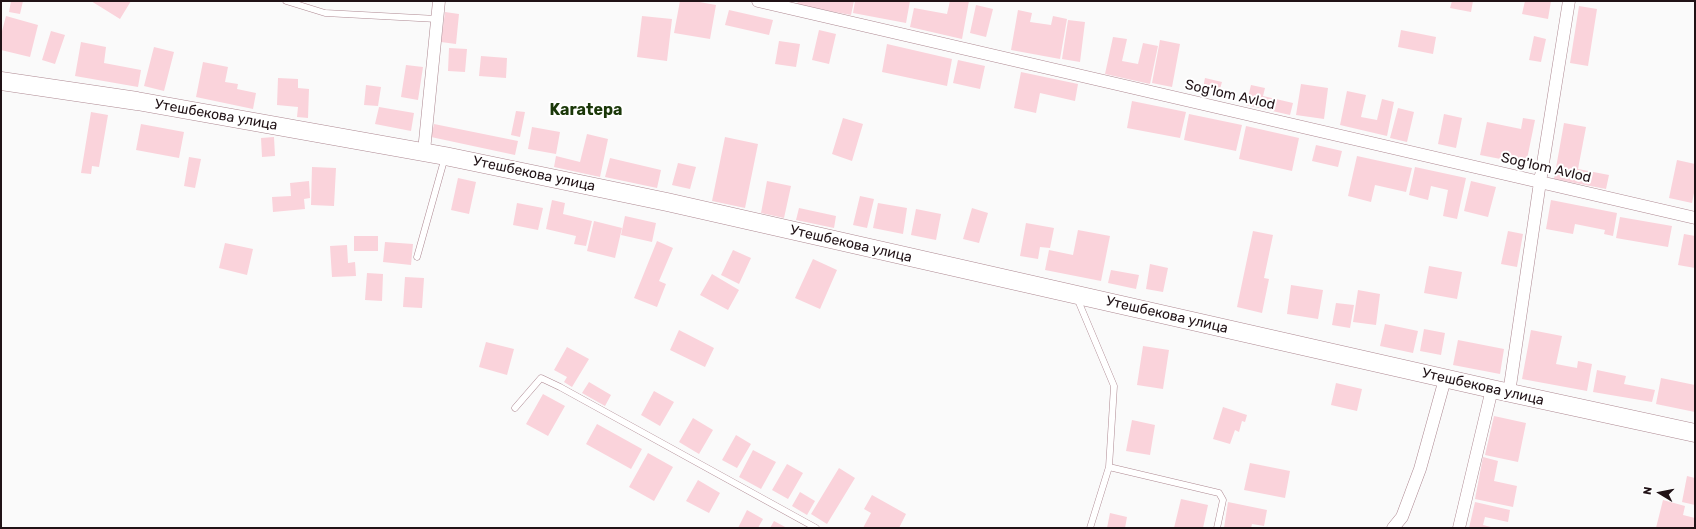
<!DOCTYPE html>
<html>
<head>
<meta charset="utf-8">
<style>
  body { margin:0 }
  #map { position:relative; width:1696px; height:529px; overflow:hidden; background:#fafafa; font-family:Rubik,sans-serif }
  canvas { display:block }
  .frame { position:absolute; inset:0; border:2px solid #201216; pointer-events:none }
  .north { position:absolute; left:1640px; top:473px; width:40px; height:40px; -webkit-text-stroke:3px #fff; paint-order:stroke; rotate:280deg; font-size:11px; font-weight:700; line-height:16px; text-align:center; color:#201216 }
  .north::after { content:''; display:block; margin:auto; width:14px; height:18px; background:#201216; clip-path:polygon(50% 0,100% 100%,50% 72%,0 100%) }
</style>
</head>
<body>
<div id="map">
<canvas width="1696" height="529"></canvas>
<div class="frame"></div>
<div class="north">N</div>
</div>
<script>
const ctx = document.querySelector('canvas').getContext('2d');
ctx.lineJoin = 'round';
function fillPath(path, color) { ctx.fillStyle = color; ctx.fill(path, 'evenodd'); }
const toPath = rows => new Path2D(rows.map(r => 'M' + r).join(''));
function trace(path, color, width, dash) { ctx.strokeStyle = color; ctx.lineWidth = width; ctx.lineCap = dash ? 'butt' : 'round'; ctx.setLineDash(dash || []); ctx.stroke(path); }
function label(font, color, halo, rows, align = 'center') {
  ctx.font = font + ' Rubik,sans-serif'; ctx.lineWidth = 4; ctx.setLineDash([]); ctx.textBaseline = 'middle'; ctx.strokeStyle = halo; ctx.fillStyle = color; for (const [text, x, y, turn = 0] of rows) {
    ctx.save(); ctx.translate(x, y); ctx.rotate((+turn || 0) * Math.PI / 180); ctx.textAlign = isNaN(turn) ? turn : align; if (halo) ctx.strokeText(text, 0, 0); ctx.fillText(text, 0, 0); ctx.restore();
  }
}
fillPath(toPath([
  [11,1,23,1,20,14,9,12],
  [91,1,131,1,120,19],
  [680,1,694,1,716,5,710,39,674,33],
  [798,1,854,1,851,15,797,5],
  [855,1,910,1,906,23,853,13],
  [950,1,969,1,962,39,910,27,914,8,947,14],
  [1452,1,1473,1,1471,12,1450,8],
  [1525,1,1551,1,1548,19,1522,14],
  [976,5,993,9,986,37,970,33],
  [1579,6,1597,9,1588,66,1570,63],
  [729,10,773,20,769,35,725,25],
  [1018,10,1032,13,1030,22,1051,25,1053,16,1067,19,1060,59,1011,50],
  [445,12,459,14,456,44,441,42],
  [6,16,38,25,30,57,1,50,1,35],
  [642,16,672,19,667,61,637,57],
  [1068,20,1085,22,1080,62,1062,59],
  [819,30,836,34,829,64,812,60],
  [1401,30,1436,37,1433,54,1398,47],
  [51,31,65,35,55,64,42,60],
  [1534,36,1546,39,1541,62,1529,60],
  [1113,37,1127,39,1122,61,1138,64,1143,43,1158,46,1150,84,1105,74],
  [1160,40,1180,44,1172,87,1152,83],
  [779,41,800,44,796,67,775,64],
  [81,42,106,47,104,63,141,70,138,87,75,76],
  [887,44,952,59,947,86,882,72],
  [154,47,174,52,164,91,144,86],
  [449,48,467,49,465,72,448,71],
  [481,56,507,58,506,78,479,76],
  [958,60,985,66,980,89,953,83],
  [203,62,228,67,225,82,238,84,237,89,256,93,253,109,196,97],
  [406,65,423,67,418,100,401,97],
  [1021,72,1078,84,1075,101,1040,93,1036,113,1014,108],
  [278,78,298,79,298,88,309,89,308,118,297,117,298,107,277,105],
  [1205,78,1222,82,1219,92,1203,88],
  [1301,84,1328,88,1324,119,1296,115],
  [366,85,381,87,378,106,364,105],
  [1251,85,1265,88,1263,96,1293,103,1290,115,1246,105],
  [1347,91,1366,95,1361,117,1377,120,1382,99,1394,102,1387,136,1340,125],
  [1132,101,1186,112,1180,138,1127,128],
  [379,107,414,113,411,131,375,124],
  [1398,108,1414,112,1407,142,1390,138],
  [516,111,525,112,520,137,511,135],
  [91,112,108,115,99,167,92,166,91,174,81,173],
  [1189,114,1242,125,1236,151,1184,140],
  [1444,114,1462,118,1456,148,1438,144],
  [843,118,863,124,852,161,832,154],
  [1523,118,1535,120,1526,164,1480,155,1487,122,1521,129],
  [1564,123,1586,127,1578,169,1609,175,1606,189,1554,179],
  [141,124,184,132,179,158,136,150],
  [434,124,518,141,515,155,431,137],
  [1246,126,1299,138,1292,171,1239,159],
  [532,127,560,132,556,154,528,149],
  [587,134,608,139,600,177,554,167,556,156,580,162],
  [274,137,275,156,262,157,261,138],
  [725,137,758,144,745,208,712,201],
  [1316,145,1342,151,1338,167,1312,161],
  [1357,156,1412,168,1406,192,1375,185,1371,202,1348,196],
  [189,157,201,159,195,188,184,186],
  [610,158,661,170,657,188,605,177],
  [1677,160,1695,164,1695,188,1692,203,1669,198],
  [678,163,696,167,690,189,672,185],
  [312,167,336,168,334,206,311,205],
  [1415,167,1466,178,1457,219,1443,216,1448,190,1431,186,1428,200,1409,195],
  [458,178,476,182,469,214,451,210],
  [309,181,310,198,304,199,305,209,273,212,272,197,291,196,290,183],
  [767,181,791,186,784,218,761,213],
  [1471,181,1496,187,1488,217,1464,211],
  [860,196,874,199,867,228,853,225],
  [552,200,565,203,563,214,592,221,586,246,574,244,576,236,546,229],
  [1551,200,1617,213,1613,236,1604,234,1605,230,1575,224,1573,234,1546,229],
  [517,203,543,208,538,230,513,225],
  [878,203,907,208,903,234,873,228],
  [799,208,836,216,834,228,796,220],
  [972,208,988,213,979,243,963,239],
  [916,209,941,214,936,240,911,235],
  [625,216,656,223,652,242,621,235],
  [1620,217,1672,226,1668,247,1616,238],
  [594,221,622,228,615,258,587,251],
  [1026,223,1054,228,1050,248,1040,247,1038,259,1020,256],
  [1078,230,1110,236,1101,281,1045,270,1049,250,1073,255],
  [1253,231,1273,235,1264,278,1269,279,1262,313,1237,307],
  [1508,231,1523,234,1517,267,1501,264],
  [1684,234,1695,236,1695,268,1678,265],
  [354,236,378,236,378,251,354,251],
  [657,241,673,248,659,281,666,284,657,307,634,298],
  [385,242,413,244,411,265,383,262],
  [225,243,253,249,247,275,219,268],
  [347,245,348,263,355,262,356,276,332,277,330,246],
  [733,250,751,258,739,284,721,275],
  [813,259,837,270,820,309,795,298],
  [1150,264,1168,268,1163,292,1146,289],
  [1429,266,1462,272,1457,299,1424,293],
  [1111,270,1139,275,1136,289,1108,283],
  [367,273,383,274,382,301,365,300],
  [712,274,739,290,728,310,700,295],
  [405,277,424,278,422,308,403,307],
  [1291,285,1323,290,1318,319,1287,314],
  [1358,290,1380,294,1376,325,1353,322],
  [1336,303,1354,305,1350,328,1332,325],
  [1385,324,1418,331,1413,353,1380,346],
  [1424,329,1445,333,1441,355,1420,351],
  [679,330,714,348,705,367,670,350],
  [1531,330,1562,336,1556,364,1577,368,1578,361,1592,364,1587,391,1522,379],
  [1458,340,1504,349,1500,374,1453,365],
  [486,342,514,349,507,375,479,367],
  [1143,346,1169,350,1163,389,1137,385],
  [567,347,589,359,572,387,564,382,567,377,554,370],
  [1597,370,1626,376,1624,384,1655,390,1652,402,1593,392],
  [1661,378,1695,385,1695,412,1656,404],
  [589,382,611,395,605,406,582,393],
  [1336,383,1362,389,1357,411,1331,405],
  [654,391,674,402,660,426,641,415],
  [543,394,565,406,548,436,526,424],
  [1223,407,1247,415,1245,422,1242,421,1239,432,1235,430,1230,444,1213,439],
  [1494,416,1526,423,1518,462,1485,455],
  [693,418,713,430,699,454,679,442],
  [1132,420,1155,425,1150,455,1126,451],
  [597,424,642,449,631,469,586,444],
  [736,435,751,444,737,468,722,460],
  [753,450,776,462,761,489,739,477],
  [648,453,673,467,654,501,629,487],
  [1483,457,1498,461,1494,481,1517,486,1513,507,1475,499],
  [1250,463,1290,471,1285,498,1244,490],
  [787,464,803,473,788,499,772,490],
  [839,468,855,478,827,524,811,514],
  [1687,476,1695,478,1695,505,1682,502],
  [698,480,720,493,709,513,686,501],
  [800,492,815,501,807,515,792,506],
  [872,495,906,514,899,528,863,528,871,513,864,509],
  [1181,499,1208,505,1203,528,1174,528],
  [1663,500,1685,506,1683,515,1695,518,1695,528,1656,528],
  [1228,502,1267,510,1264,526,1252,524,1251,528,1224,528],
  [1475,502,1510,510,1508,522,1485,517,1483,525,1495,528,1469,528],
  [747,510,763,519,758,528,738,528],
  [1110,513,1127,517,1125,528,1107,528],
  [774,521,787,528,770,528]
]), '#fad3db');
const service = toPath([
  [286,1,325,13,437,19],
  [417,257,445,157],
  [1077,298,1114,386,1109,467,1090,528],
  [515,408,541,378,560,387,816,528],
  [1109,467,1219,493,1223,500,1217,528]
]);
const minor = toPath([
  [758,1,1695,218],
  [424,151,439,1],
  [1509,393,1540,182,1569,1],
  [1393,528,1402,517,1420,469,1445,379],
  [1459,528,1492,389]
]);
const secondary = toPath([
  [1,81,137,101,445,156,667,202,1492,389,1695,433]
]);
trace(service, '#ae8992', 7);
trace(minor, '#ae8992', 13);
trace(secondary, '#ae8992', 19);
trace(service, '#fff', 6);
trace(minor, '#fff', 12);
trace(secondary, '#fff', 18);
label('14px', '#201216', '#fff', [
  ["Sog'lom Avlod",1230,95,13],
  ["Утешбекова улица",216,115,10],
  ["Sog'lom Avlod",1546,168,13],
  ["Утешбекова улица",534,174,12],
  ["Утешбекова улица",851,244,13],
  ["Утешбекова улица",1167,315,13],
  ["Утешбекова улица",1483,387,13]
]);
label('bold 16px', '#1b3809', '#fff', [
  ["Karatepa",586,110]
]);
</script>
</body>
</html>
